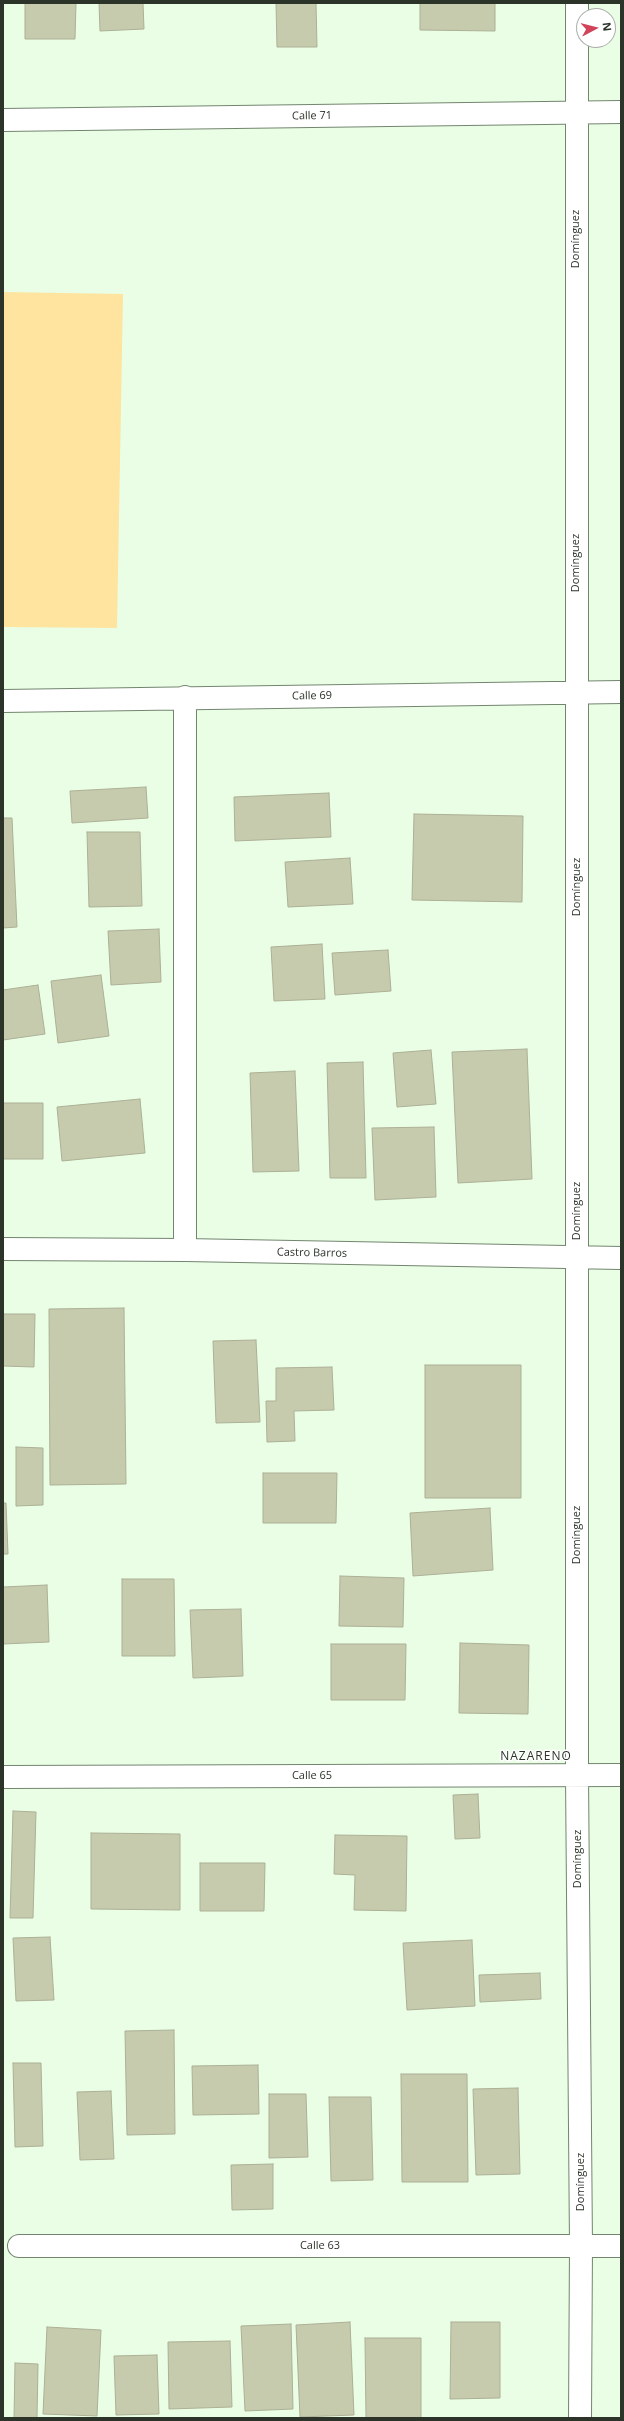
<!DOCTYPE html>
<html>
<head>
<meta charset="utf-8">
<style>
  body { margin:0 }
  #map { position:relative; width:624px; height:2421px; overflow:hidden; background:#e9fee5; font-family:"Open Sans",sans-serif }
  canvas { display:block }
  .frame { position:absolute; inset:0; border:4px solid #2c342a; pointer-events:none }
  .north { position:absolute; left:576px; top:8px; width:40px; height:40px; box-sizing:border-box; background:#fff; border:1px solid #abaeaa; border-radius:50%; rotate:83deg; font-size:11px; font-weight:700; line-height:16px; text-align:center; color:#2c342a }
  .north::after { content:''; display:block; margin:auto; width:14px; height:18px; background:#d24258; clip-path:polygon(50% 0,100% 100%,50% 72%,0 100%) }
</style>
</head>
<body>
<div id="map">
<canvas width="624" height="2421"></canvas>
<div class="frame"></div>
<div class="north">N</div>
</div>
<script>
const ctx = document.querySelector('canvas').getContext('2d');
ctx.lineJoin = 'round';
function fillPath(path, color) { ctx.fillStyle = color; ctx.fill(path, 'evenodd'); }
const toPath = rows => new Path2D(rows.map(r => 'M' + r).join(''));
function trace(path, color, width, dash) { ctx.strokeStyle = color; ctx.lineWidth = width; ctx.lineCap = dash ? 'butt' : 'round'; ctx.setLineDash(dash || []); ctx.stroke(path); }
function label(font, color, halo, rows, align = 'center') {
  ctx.font = font + ' "Open Sans",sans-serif'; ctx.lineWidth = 3; ctx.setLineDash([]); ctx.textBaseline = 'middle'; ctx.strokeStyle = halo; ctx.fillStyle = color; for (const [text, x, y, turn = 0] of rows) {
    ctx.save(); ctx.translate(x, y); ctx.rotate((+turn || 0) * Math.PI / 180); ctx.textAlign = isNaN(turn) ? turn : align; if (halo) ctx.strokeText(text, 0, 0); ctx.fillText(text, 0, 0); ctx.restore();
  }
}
fillPath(toPath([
  [3,292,123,294,117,628,3,627]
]), '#fee49f');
const building = toPath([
  [25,3,76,3,75,39,25,39,25,3],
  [99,3,143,3,144,29,100,31,99,3],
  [276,3,316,3,317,47,277,47,276,3],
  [420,3,495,3,495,31,420,30,420,3],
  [146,787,148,818,72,823,70,791,146,787],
  [329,793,331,837,235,841,234,797,329,793],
  [414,814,523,816,522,902,412,900,414,814],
  [3,818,12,818,17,927,3,928,3,818],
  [87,832,140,832,142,906,89,907,87,832],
  [350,858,353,904,288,907,285,862,350,858],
  [159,929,161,982,111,985,108,931,159,929],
  [322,944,325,999,274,1001,271,947,322,944],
  [388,950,391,991,335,995,332,953,388,950],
  [101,975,109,1036,58,1043,51,981,101,975],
  [38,985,45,1034,3,1040,3,990,38,985],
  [527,1049,532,1179,458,1183,452,1052,527,1049],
  [431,1050,436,1104,397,1107,393,1053,431,1050],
  [363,1062,366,1178,330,1178,327,1063,363,1062],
  [295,1071,299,1171,253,1172,250,1073,295,1071],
  [140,1099,145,1153,62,1161,57,1107,140,1099],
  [3,1103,43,1103,43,1159,3,1159,3,1103],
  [434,1127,436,1197,375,1200,372,1128,434,1127],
  [124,1308,126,1484,50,1485,49,1309,124,1308],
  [3,1314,35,1314,34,1367,3,1366,3,1314],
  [256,1340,260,1422,216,1423,213,1341,256,1340],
  [425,1365,521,1365,521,1498,425,1498,425,1365],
  [332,1367,334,1410,294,1411,295,1441,267,1442,266,1401,276,1401,276,1368,332,1367],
  [16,1447,43,1448,43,1505,16,1506,16,1447],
  [263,1473,337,1473,336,1523,263,1523,263,1473],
  [3,1503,6,1503,8,1554,3,1554,3,1503],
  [490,1508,493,1570,413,1576,410,1513,490,1508],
  [340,1576,404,1578,403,1627,339,1626,340,1576],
  [122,1579,174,1579,175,1656,122,1656,122,1579],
  [47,1585,49,1642,3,1644,3,1587,47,1585],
  [241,1609,243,1676,193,1678,190,1610,241,1609],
  [460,1643,529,1645,528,1714,459,1713,460,1643],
  [331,1644,406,1644,405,1700,331,1700,331,1644],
  [478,1794,480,1838,455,1839,453,1795,478,1794],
  [13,1811,36,1812,33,1918,10,1918,13,1811],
  [91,1833,180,1834,180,1910,91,1909,91,1833],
  [335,1835,407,1836,406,1911,354,1910,355,1875,334,1874,335,1835],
  [200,1863,265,1863,264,1911,200,1911,200,1863],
  [50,1937,54,2000,16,2001,13,1938,50,1937],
  [472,1940,475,2006,407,2010,403,1943,472,1940],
  [540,1973,541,1999,480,2002,479,1975,540,1973],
  [174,2030,175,2134,127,2135,125,2031,174,2030],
  [13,2063,41,2063,43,2146,15,2147,13,2063],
  [258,2065,259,2114,193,2115,192,2066,258,2065],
  [401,2074,467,2074,468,2182,402,2182,401,2074],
  [518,2088,520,2174,476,2175,473,2089,518,2088],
  [111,2091,114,2159,80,2160,77,2092,111,2091],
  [269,2094,306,2094,308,2157,269,2158,269,2094],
  [329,2097,371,2097,373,2180,331,2181,329,2097],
  [273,2164,273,2209,232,2210,231,2165,273,2164],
  [350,2322,354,2415,300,2417,296,2325,350,2322],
  [451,2322,500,2322,500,2398,450,2399,451,2322],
  [291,2324,293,2409,245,2411,241,2326,291,2324],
  [47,2327,101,2330,97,2416,43,2414,47,2327],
  [365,2338,421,2338,421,2418,366,2418,365,2338],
  [230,2341,232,2407,169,2409,168,2342,230,2341],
  [157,2355,159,2414,116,2415,114,2356,157,2355],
  [15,2363,38,2364,37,2418,14,2418,15,2363]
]);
fillPath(building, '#c6cbae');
trace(building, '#acb094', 1);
const minor = toPath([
  [577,3,577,1776,581,2245,580,2418],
  [3,120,621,112],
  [185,697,185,1250],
  [3,701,621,692],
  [3,1249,185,1250,621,1258],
  [3,1777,621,1775],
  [19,2246,621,2246]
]);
trace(minor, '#73856f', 24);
trace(minor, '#fff', 22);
label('11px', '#2c342a', '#fff', [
  ["Calle 71",312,116,-1],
  ["Domínguez",576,239,-90],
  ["Domínguez",576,563,-90],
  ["Calle 69",312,696,-1],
  ["Domínguez",577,887,-90],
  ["Domínguez",577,1211,-90],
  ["Castro Barros",312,1253,1],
  ["Domínguez",577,1535,-90],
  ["Calle 65",312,1776],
  ["Domínguez",578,1859,-90],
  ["Domínguez",581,2182,-90],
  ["Calle 63",320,2246]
]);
ctx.letterSpacing = '1px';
label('12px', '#2c342a', '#fff', [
  ["NAZARENO",536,1757]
]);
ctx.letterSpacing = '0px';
</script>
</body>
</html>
